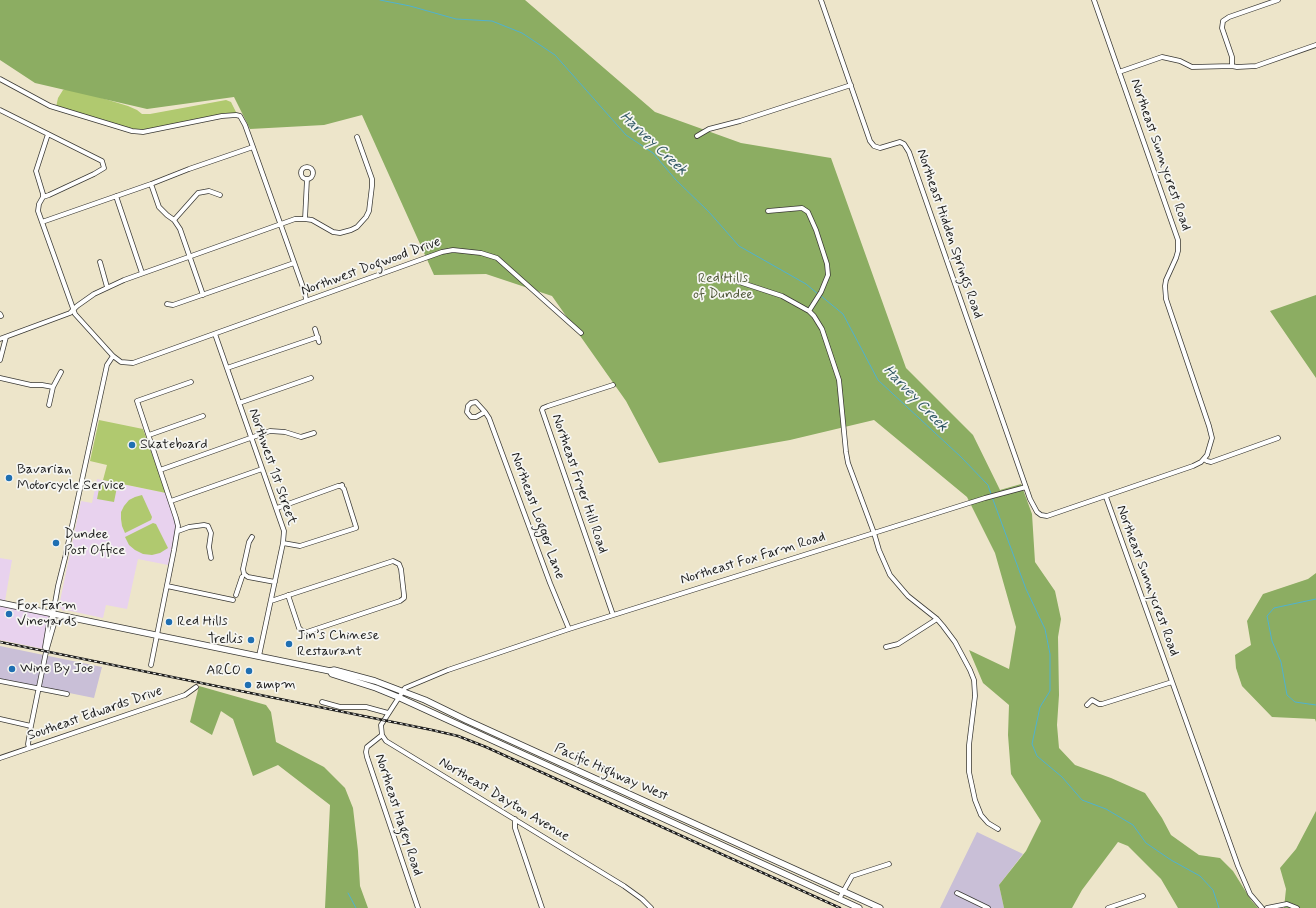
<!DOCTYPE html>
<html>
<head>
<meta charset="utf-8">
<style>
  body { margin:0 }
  canvas { display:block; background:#ede5ca }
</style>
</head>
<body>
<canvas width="1316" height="908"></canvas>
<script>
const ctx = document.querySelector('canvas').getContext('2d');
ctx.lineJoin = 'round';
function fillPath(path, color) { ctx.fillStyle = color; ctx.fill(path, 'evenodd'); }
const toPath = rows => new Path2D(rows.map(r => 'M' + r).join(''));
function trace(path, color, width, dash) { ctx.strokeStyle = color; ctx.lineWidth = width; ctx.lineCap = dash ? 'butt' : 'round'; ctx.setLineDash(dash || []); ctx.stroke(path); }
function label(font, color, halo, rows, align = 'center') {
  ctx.font = font + ' Mynerve,sans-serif'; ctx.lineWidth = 3.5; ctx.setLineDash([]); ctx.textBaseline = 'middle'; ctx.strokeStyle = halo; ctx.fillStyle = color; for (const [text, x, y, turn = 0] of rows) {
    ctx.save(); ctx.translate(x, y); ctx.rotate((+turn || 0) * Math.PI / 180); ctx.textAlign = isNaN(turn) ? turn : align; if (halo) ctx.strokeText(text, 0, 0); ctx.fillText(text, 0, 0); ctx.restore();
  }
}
fillPath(toPath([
  [97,479,166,493,175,520,176,529,168,565,138,559,127,609,106,605,103,618,66,610,63,611,59,606,81,501,92,503],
  [0,558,12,560,5,601,50,610,44,649,0,640]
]), '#e8d2ee');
fillPath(toPath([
  [0,646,102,667,94,698,0,679],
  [977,832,1023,854,999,885,1004,908,940,908]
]), '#c9bfd7');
fillPath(toPath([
  [69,88,128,106,137,110,142,114,150,114,226,100,231,102,237,114,137,131,56,107,58,98,63,90],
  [99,420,143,429,166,493,103,480,107,465,90,461],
  [100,484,117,487,114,502,97,499],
  [142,495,152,517,151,520,125,533,122,526,121,519,121,512,124,506,129,500,135,497],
  [153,523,156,524,168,548,160,553,152,555,143,554,135,550,129,545,125,537]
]), '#b0c96f');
fillPath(toPath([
  [0,0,525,0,655,112,741,143,831,158,906,368,973,435,1000,490,1021,484,1032,514,1035,562,1055,591,1061,619,1058,637,1059,695,1057,725,1059,748,1075,765,1111,778,1145,793,1162,818,1171,835,1199,855,1220,858,1233,871,1251,900,1258,908,1178,908,1161,879,1128,846,1118,842,1082,890,1072,908,1004,908,999,885,1026,851,1041,821,1011,774,1008,735,1009,705,983,683,969,650,1009,669,1016,627,995,553,967,497,874,420,790,440,659,463,626,401,552,296,486,274,434,275,362,115,324,125,250,129,234,97,147,109,35,83,0,60],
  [1316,295,1316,378,1270,311],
  [1316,573,1316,722,1315,719,1272,717,1242,686,1236,668,1235,655,1251,645,1247,621,1263,594,1308,579],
  [199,686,266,705,271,712,276,742,324,767,345,788,353,808,358,851,360,886,368,908,325,908,330,805,278,765,253,776,233,719,221,711,212,735,190,722],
  [1316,811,1316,908,1284,908,1286,889,1280,868,1296,849]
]), '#8cad62');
trace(toPath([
  [380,0,410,6,456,19,492,21,522,33,555,55,626,135,653,153,676,180,709,212,739,246,806,284,818,294],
  [821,296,843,314,878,380,961,457,988,485,991,494],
  [992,497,1026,589,1045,629,1050,654,1050,691,1040,707,1032,744,1037,756,1062,777,1082,800,1106,809,1133,825,1146,843,1171,860,1200,876,1213,890,1219,908],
  [1316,599,1274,608,1267,616,1272,641,1281,662,1287,695,1295,702,1316,705],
  [348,893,356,908]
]), '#50b2cf', 1);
const minor = toPath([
  [821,0,870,141,874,146,880,148,900,142,904,144,909,152,1030,499,1037,512,1041,515,1047,516,1193,466,1201,462,1207,455,1212,438,1209,426,1166,299,1165,286,1166,280,1176,258,1178,251,1178,240,1094,0],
  [1278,0,1229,17,1223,21,1222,28,1232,57,1232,66,1237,67,1256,66,1316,45],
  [1119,72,1162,57,1180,61,1192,67,1232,66],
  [0,79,50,106,132,131,143,132,222,116,236,115,240,116,245,125,253,147,305,293,306,300],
  [0,110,102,161,104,168,94,174,49,195,43,197],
  [48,134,36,171,43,194,43,197,39,204,38,211,75,314,113,356,121,362,133,363,442,252,453,250,481,253,497,258,581,333],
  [697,136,709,129,740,121,851,85],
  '301 173a6 6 0 1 1 12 0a6 6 0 1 1-12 0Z',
  [151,184,159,207,167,215,174,220,180,229,203,295],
  [116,196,142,273],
  [768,211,802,208,808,212,816,230,827,264,828,275,821,292,809,311,814,316,822,329,839,380,846,452,848,463,874,533,879,550,890,575,908,596,937,619,943,626,955,642,970,670,974,680,975,696,969,745,969,772,975,800,981,815,988,823,998,829],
  [305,219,307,179],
  [174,220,198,193,209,191,220,195],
  [42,222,151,184,189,169,253,147],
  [100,262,107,287],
  [724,277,782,296,809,311],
  [167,304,173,305,294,263],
  [0,314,1,316],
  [315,329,319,342],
  [215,334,284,531,283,543,259,656],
  [0,339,70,313,77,306,94,294,124,280,295,219,305,219,312,220,333,232,340,233,351,230,357,227,366,217,369,211,372,186,372,179,357,137],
  [0,360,6,337],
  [227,368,318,337],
  [0,378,31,385,42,385,53,387],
  [239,403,311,378],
  [49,405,53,387,61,372],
  [485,412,476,417,471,417,467,412,468,406,471,403,476,402,485,412,489,418,550,583,569,629],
  [149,435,203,416],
  [1204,459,1207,461,1211,462,1278,438],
  [160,470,270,431,285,432,301,437,314,433],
  [341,486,344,489,356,527],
  [1106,497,1238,866,1250,894,1262,908],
  [171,501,262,469],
  [277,508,338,486,341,486,342,485],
  [178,531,189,527,204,525,208,526,211,533,209,547,211,558],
  [252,537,249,542,243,569,244,574,248,577,275,582],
  [283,543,300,546,356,528],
  [167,586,233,600],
  [236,595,242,577],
  [271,601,286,596,393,561,399,564,401,569,404,595,404,598,400,601,307,632,302,631,299,628,288,595],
  [613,615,542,410,543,408,548,406,613,385],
  [886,647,898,644,937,619],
  [46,652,45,647,49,623,53,614,58,586,65,558,107,365,113,356],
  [151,665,174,550,178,526,176,518,137,401,191,382],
  [0,681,67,694],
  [322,702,340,707,366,707,388,713],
  [1087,705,1092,700,1099,704,1102,704,1172,682],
  [0,719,31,726],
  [382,735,367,747,366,752,367,757,418,908],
  [29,748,28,744,31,726,46,652,54,624,53,614],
  [0,758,185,695,196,687],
  [515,819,515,828,542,908],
  [957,893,988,908],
  [839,899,852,876,889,864],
  [651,908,642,899,624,886,386,741,382,735,381,725,405,688,448,670,569,629,985,498,1026,487],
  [1108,908,1143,896],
  [1267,908,1287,904,1297,908]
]);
const major = toPath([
  [0,603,330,671,334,670,375,681,425,700,466,720,880,908],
  [330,671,332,674,376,688,398,697,859,908]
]);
trace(minor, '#3b3a36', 5.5);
trace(major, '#3b3a36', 7);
trace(minor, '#fff', 4);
trace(major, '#fff', 5.5);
const rail = toPath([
  [0,642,432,730,458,736,486,747,840,908]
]);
trace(rail, '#1c1c1c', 2.5);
trace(rail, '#f6f6f2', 1, [3]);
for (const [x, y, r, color] of [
  [132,445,4,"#1f6fb2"],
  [9,478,4,"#1f6fb2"],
  [56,543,4,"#1f6fb2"],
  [9,614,4,"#1f6fb2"],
  [169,622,4,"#1f6fb2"],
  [251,640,4,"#1f6fb2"],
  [289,644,4,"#1f6fb2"],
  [12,669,4,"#1f6fb2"],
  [249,671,4,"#1f6fb2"],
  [248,685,4,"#1f6fb2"]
]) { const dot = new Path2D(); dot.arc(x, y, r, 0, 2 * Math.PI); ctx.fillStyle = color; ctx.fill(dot); trace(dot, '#f6f6f2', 1.5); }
label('14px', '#1c1c1c', '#f6f6f2', [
  ["Northeast Sunnycrest Road",1160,155,71],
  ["Northeast Hidden Springs Road",949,234,71],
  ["Northwest Dogwood Drive",371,267,-20],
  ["Northwest 1st Street",272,467,71],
  ["Northeast Fryer Hill Road",579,484,71],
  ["Northeast Logger Lane",537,516,70],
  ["Northeast Fox Farm Road",753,559,-17],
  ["Northeast Sunnycrest Road",1147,581,70],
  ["Southeast Edwards Drive",95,714,-19],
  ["Pacific Highway West",611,773,24],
  ["Northeast Dayton Avenue",504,800,31],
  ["Northeast Hagey Road",398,815,72]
]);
label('14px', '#505939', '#f6f6f2', [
  ["Red Hills",723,279],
  ["of Dundee",723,295]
]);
label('14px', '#1c1c1c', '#f6f6f2', [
  ["Skateboard",140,445],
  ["Bavarian",17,470],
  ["Motorcycle Service",17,486],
  ["Dundee",64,535],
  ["Post Office",64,551],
  ["Fox Farm",17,606],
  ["Vineyards",17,622],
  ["Red Hills",177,622],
  ["Jin’s Chinese",297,636],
  ["Restaurant",297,652],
  ["Trellis",243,640,"right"],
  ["Wine By Joe",20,669],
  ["ARCO",241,671,"right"],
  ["ampm",256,685]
], 'left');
label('italic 15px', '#315864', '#f6f6f2', [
  ["Harvey Creek",653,144,43],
  ["Harvey Creek",915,399,46]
]);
</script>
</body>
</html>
